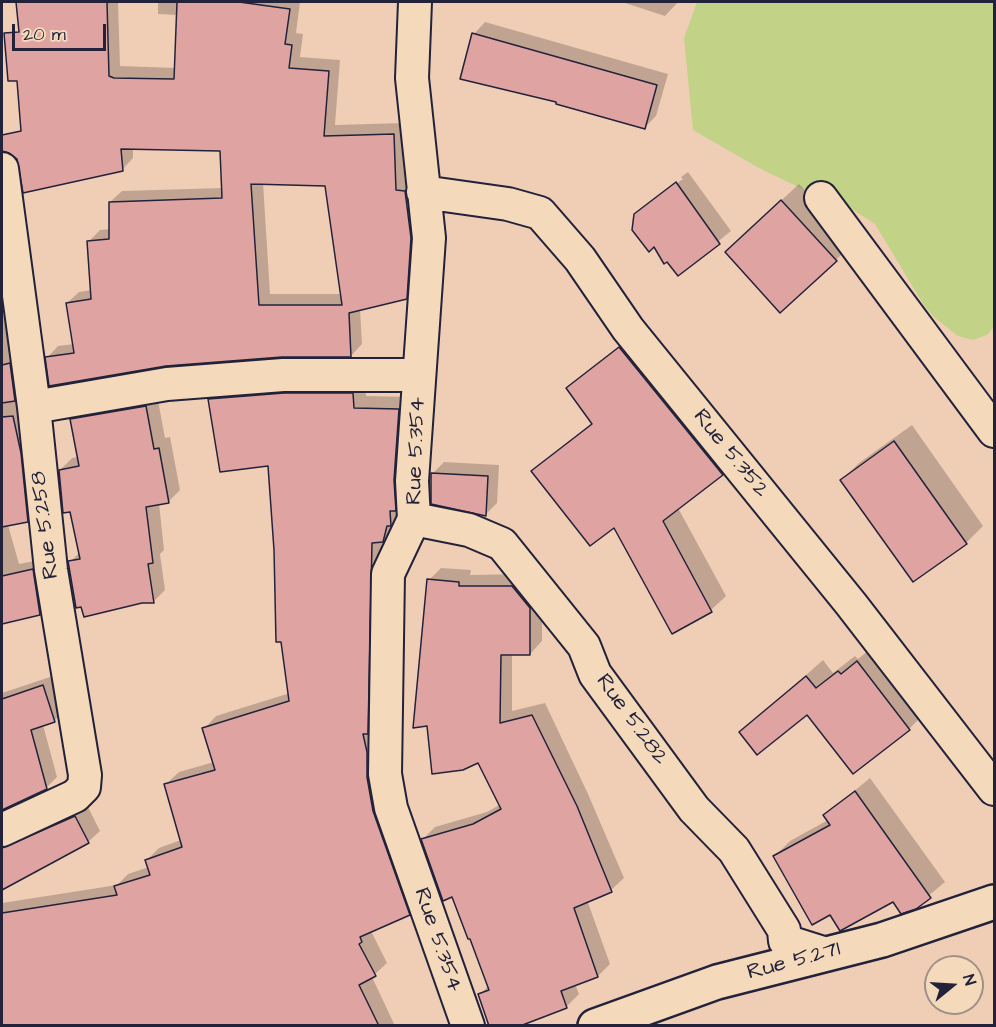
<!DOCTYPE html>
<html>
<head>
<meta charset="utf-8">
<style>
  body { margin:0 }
  #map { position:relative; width:996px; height:1027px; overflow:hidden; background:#f0ceb6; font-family:"Architects Daughter",sans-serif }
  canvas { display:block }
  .frame { position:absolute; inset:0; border:3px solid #22223b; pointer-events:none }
  .north { position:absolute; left:924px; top:955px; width:60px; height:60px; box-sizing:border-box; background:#f4d9bb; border:2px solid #a09088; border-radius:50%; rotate:72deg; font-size:16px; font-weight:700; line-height:24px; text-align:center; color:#22223b }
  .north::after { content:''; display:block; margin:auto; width:21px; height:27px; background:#22223b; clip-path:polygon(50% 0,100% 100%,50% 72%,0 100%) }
  .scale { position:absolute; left:12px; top:24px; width:94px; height:27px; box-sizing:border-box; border:3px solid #22223b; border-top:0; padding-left:8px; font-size:18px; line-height:21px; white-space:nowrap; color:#22223b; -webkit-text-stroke:4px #f4d9bb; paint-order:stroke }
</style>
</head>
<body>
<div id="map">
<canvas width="996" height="1027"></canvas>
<div class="frame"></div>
<div class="north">N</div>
<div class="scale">20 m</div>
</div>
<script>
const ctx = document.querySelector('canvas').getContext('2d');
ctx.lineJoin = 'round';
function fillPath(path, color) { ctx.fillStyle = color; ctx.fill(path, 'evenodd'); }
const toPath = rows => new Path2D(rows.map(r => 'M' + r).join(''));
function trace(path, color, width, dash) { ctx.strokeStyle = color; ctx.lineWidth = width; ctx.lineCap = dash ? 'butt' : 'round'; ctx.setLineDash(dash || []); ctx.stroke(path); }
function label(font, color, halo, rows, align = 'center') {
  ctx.font = font + ' "Architects Daughter",sans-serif'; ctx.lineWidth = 5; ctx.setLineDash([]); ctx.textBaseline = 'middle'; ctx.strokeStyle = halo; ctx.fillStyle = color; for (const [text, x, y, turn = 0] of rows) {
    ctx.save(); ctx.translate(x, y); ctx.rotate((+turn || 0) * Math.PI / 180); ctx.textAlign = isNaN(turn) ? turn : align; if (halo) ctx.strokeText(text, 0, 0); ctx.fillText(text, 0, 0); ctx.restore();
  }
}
fillPath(toPath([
  [697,2,994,2,994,327,987,335,973,340,958,336,935,318,925,307,875,224,836,199,821,198,759,168,693,130,684,38]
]), '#c2d286');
fillPath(toPath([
  [21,2,118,2,120,66,176,68,178,15,158,14,158,2,300,2,296,33,303,34,300,57,340,60,335,125,405,123,416,180,418,286,406,297,360,309,362,344,351,356,47,358,58,346,74,344,67,303,79,292,92,290,88,242,100,230,111,229,110,202,122,191,223,188,222,149,133,147,133,158,122,170,19,132,43,102],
  [263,183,326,185,342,294,270,294],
  [622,2,678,2,665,16],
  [485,22,668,74,656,116,644,128,558,101,474,34],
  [688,172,731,231,678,274,635,214,683,179,681,177],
  [799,184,853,243,836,260,744,235],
  [2,210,38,509,27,520,8,525,19,564,44,559,51,603,40,614,2,622],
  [635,334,737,460,678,508,726,596,711,610,672,632,614,526,533,471,593,422,568,388],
  [365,381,366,396,410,397,407,498,395,528,383,540,379,720,421,901,409,914,371,931,387,963,372,977,395,1026,2,1026,2,903,117,885,128,874,149,867,147,860,159,848,181,840,166,784,179,772,214,762,204,729,216,716,290,693,270,464,210,399,222,387],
  [157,395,165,438,170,437,180,490,168,502,159,503,164,550,160,554,165,590,153,602,70,562,80,552,60,470,72,458,79,457,71,420,83,408],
  [912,425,983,526,966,543,842,480,859,463],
  [444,462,499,465,497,503,486,514,432,474],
  [441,568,471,570,470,575,525,574,542,595,542,641,530,654,512,654,512,711,545,703,588,794,624,878,611,890,587,900,610,964,598,976,575,984,579,994,566,1007,480,995,489,985,453,895,423,839,435,827,487,812,501,804,429,580],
  [874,646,925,713,909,729,807,713,741,733,823,660,833,673,855,656,858,659],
  [53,676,64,711,54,721,43,725,57,777,46,788,2,809,2,693],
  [870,778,945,882,915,907,894,900,831,912,775,856,790,841,828,820,825,815],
  [87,805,100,831,88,842,11,883,2,862,2,838]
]), '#0003');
const building = toPath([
  [16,2,107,2,109,76,114,78,174,79,177,2,239,2,290,9,285,44,292,45,289,68,329,71,324,136,394,134,396,190,405,191,411,238,407,299,349,313,351,357,282,357,166,366,49,386,45,357,74,353,66,303,91,299,87,241,109,239,109,202,222,198,220,151,121,149,123,171,23,193,17,159,9,153,2,151,2,135,21,131,17,81,8,81,4,33,19,32,16,2],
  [251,184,325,186,342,305,259,305,251,184],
  [472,33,657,85,645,129,556,104,556,102,460,79,472,33],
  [676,182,720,244,678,276,667,262,664,264,654,247,649,252,632,230,634,214,676,182],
  [781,200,837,261,780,313,725,252,781,200],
  [619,347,723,475,663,521,712,612,672,634,614,528,590,546,531,471,592,424,566,388,619,347],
  [10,363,15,401,2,403,2,365,10,363],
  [284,393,353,393,354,408,399,409,394,480,396,511,390,511,391,526,387,526,383,542,372,543,368,734,363,734,367,752,367,777,373,811,410,915,360,937,362,942,359,944,376,976,359,985,379,1026,2,1026,2,913,117,895,114,886,150,875,145,860,182,847,164,784,215,770,202,728,289,701,281,642,276,642,274,550,268,466,220,472,208,399,284,393],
  [146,406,154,449,159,448,169,503,146,507,153,563,148,564,154,603,142,603,84,617,81,607,76,608,68,561,80,559,70,512,63,513,59,470,79,466,70,419,146,406],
  [13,416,21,453,28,522,2,527,2,417,13,416],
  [894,441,967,544,913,582,840,480,894,441],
  [431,473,488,476,486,516,431,504,431,473],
  [33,569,40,615,2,624,2,576,33,569],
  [427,579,459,582,459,586,512,586,530,608,530,655,501,655,500,723,532,715,577,806,612,892,574,908,598,977,561,991,567,1008,520,1026,489,1026,478,994,489,990,470,939,468,939,452,897,443,901,421,839,473,824,501,809,478,763,463,770,432,774,427,726,413,728,427,579],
  [857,661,910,730,853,774,807,715,757,755,739,732,806,676,816,688,838,671,841,674,857,661],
  [43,685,55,722,31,730,47,789,2,810,2,699,43,685],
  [855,791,931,898,916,909,901,914,893,902,840,931,830,915,812,925,773,856,830,825,823,815,855,791],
  [75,816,89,843,2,890,2,848,75,816]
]);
fillPath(building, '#dfa4a2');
trace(building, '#22223b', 1.5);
const street = toPath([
  [415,2,412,78,429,238,412,481,414,519,388,574,385,774,391,808,468,1026],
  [2,169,34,407,51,570,85,775,84,787,75,796,2,830],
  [423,192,508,204,540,213,580,259,628,329,851,604,994,789],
  [821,198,994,431],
  [34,407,167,384,283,375,419,375],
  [414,519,469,530,502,544,584,646,595,674,694,809,734,850,784,930,785,941,823,953]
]);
const secondary = toPath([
  [595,1026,717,982,882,940,994,902]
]);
trace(street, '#22223b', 36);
trace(secondary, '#22223b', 38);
trace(street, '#f4d9bb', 32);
trace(secondary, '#f4d9bb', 33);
label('22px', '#22223b', '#f4d9bb', [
  ["Rue 5.354",417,451,-88],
  ["Rue 5.352",730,454,51],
  ["Rue 5.258",46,525,-97],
  ["Rue 5.282",631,720,54],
  ["Rue 5.354",437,940,71],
  ["Rue 5.271",794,962,-15]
]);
</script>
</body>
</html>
